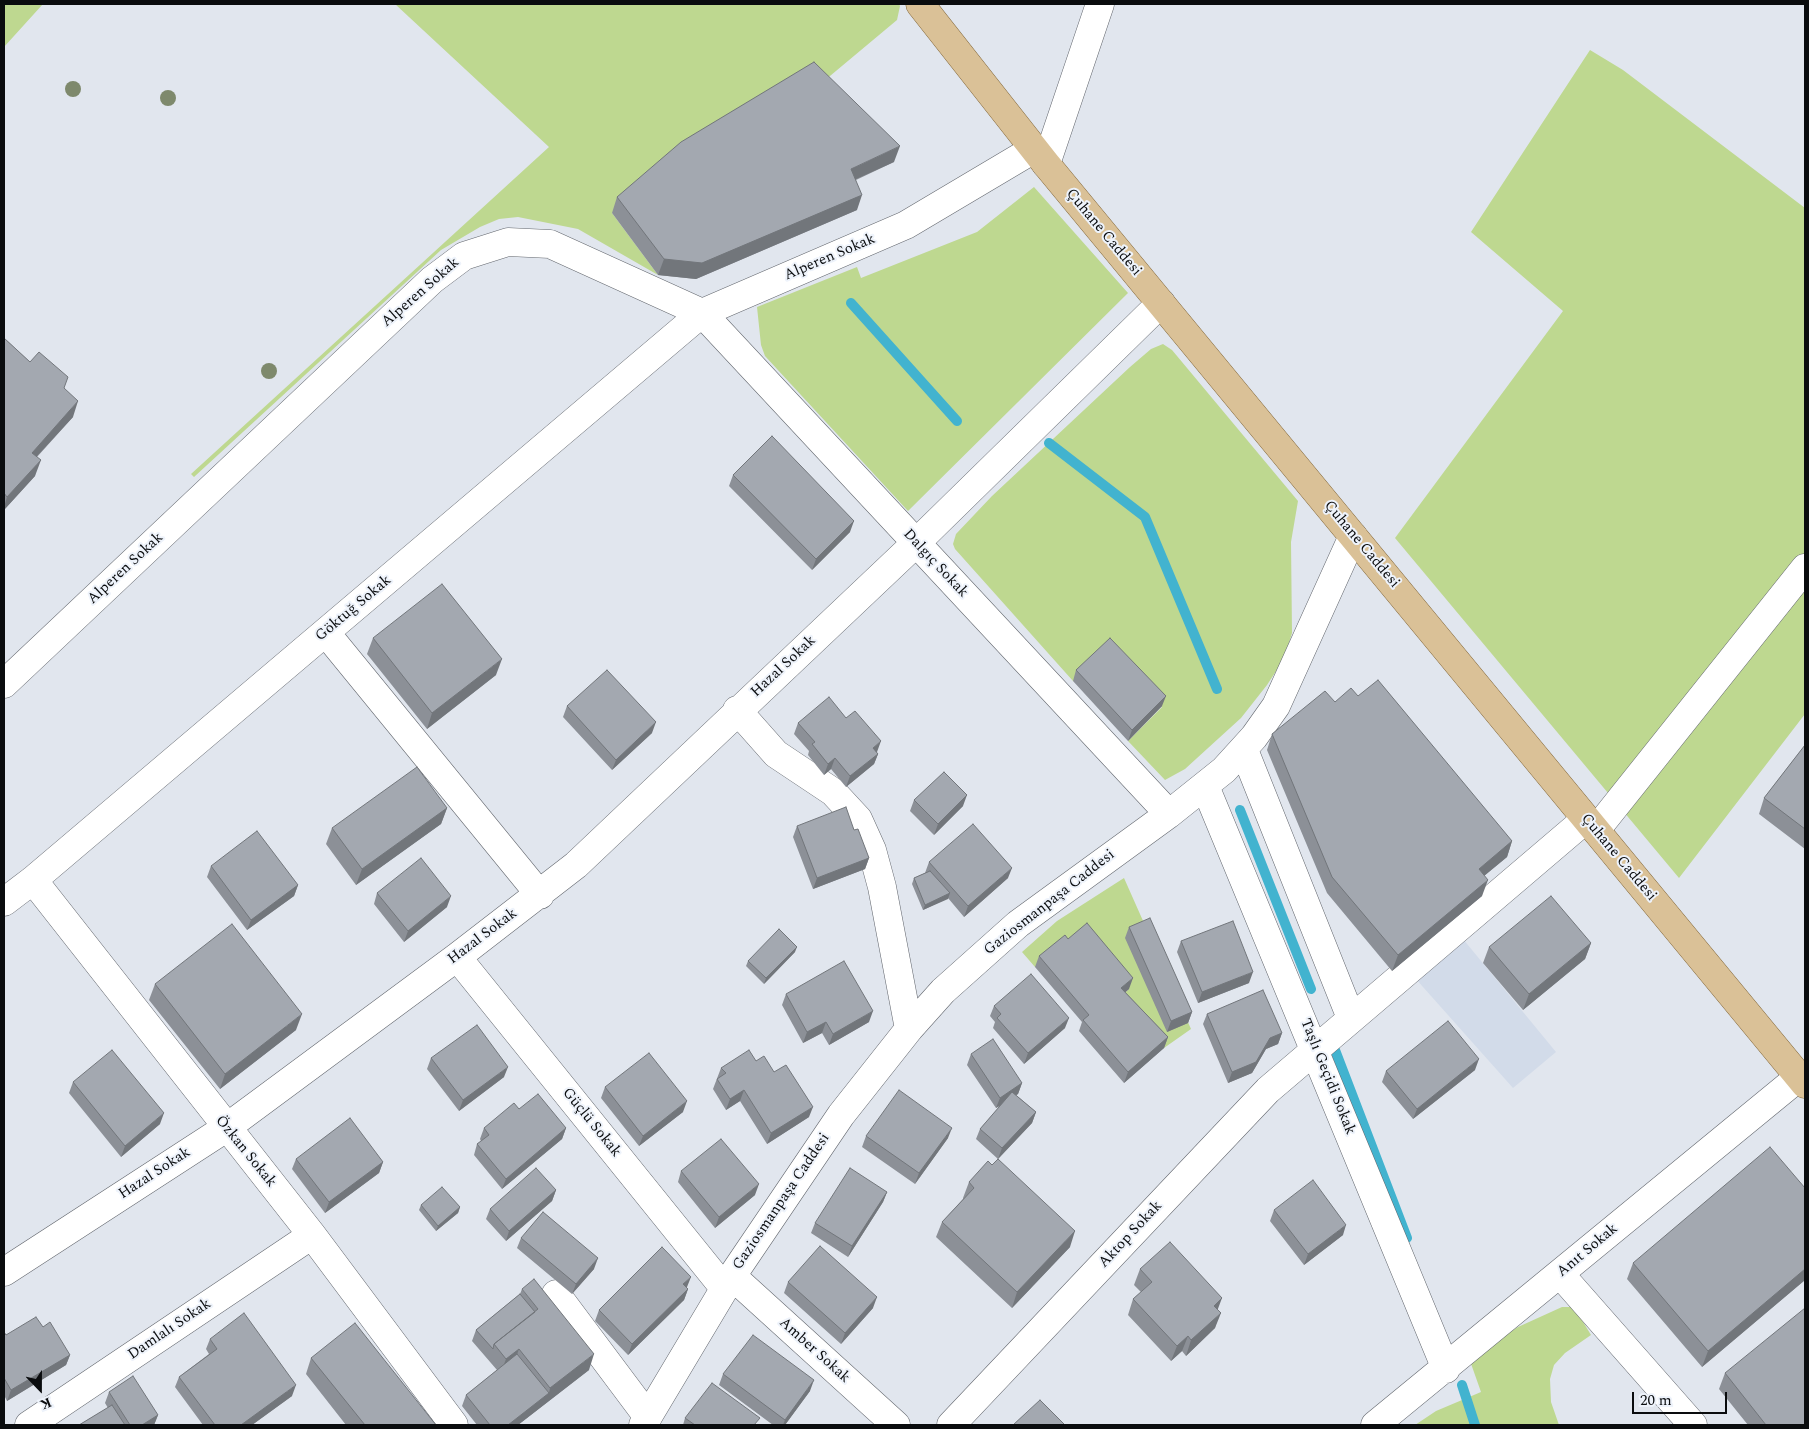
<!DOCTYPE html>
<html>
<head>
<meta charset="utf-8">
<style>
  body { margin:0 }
  #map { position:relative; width:1809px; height:1429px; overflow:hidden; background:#e1e6ee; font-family:Spectral,serif }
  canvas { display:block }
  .frame { position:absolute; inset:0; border:5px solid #0a0c0e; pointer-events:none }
  .north { position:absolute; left:15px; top:1364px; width:50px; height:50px; -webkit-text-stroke:4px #eef3fb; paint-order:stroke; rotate:158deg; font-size:14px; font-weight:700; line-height:20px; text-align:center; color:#0a0c0e }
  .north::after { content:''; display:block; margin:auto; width:18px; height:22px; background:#0a0c0e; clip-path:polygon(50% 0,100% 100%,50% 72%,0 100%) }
  .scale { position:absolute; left:1632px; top:1392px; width:95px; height:22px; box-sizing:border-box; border:2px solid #0a0c0e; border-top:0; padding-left:6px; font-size:15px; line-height:18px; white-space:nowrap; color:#0a0c0e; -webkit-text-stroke:4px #eef3fb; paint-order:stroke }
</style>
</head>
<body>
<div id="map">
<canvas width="1809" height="1429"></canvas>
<div class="frame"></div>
<div class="north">K</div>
<div class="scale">20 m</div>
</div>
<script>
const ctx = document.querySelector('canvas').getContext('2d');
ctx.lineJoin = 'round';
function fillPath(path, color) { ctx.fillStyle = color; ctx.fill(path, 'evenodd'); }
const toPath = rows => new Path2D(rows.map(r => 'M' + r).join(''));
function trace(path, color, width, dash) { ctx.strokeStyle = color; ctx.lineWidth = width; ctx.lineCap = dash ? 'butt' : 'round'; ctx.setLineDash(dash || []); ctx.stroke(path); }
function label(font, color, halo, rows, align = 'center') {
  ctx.font = font + ' Spectral,serif'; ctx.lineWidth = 4; ctx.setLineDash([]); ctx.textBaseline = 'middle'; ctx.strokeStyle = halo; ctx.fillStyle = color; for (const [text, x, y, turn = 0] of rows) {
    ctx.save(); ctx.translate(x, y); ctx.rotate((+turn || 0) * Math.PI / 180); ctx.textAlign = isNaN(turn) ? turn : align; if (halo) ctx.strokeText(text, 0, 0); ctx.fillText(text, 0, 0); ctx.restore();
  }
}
fillPath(toPath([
  [1463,939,1556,1052,1513,1088,1415,978]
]), '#d2dbe9');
fillPath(toPath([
  [4,4,43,4,4,47],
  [395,4,899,4,900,6,897,20,818,86,612,213,658,275,578,229,518,217,499,219,480,227,441,250,194,477,191,474,549,147],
  [1590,50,1623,70,1805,208,1805,714,1679,878,1395,538,1563,311,1471,232],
  [1034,187,1128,293,908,511,765,356,761,345,757,307,857,267,861,278,977,232],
  [1163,344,1172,350,1298,501,1291,542,1292,633,1284,659,1267,685,1241,718,1185,769,1165,780,1128,741,1162,707,1073,681,955,549,953,544,956,534,992,496,1130,367,1151,349],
  [1124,878,1191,1029,1164,1048,1118,999,1129,989,1035,967,1022,952,1057,921],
  [1562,1307,1574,1307,1591,1335,1565,1353,1554,1365,1550,1379,1551,1402,1559,1425,1415,1425,1436,1411,1481,1392,1469,1358,1518,1327]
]), '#bed890');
trace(toPath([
  [851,303,957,421],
  [1049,443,1145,517,1217,689],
  [1240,810,1311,989],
  [1335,1050,1407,1238],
  [1462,1385,1475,1425]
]), '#42b3cf', 10);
const minor = toPath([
  [1046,164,1100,4],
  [326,633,540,895],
  [4,684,432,280,464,256,508,242,550,244,702,313,1169,814],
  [737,710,776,754,833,792,858,819,872,850,882,887,909,1029],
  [1244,750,1351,1018],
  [1205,786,1446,1369],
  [1596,830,1805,568],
  [33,880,312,1235,454,1425],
  [4,902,33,880,702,313,906,225,1034,149],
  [457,957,724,1288],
  [4,1272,226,1128,457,957,576,865,916,543,1161,303],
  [1560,1274,1693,1425],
  [732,1276,896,1425],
  [556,1294,648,1417],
  [29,1425,312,1235],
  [643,1425,732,1276,841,1115,909,1029,943,991,1018,924,1169,814,1224,770,1254,737,1276,706,1353,536],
  [951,1425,1268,1090,1586,819],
  [1375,1425,1799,1077]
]);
const major = toPath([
  [920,4,1046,164,1805,1084]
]);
trace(minor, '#63676e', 29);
trace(major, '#82673a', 29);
trace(minor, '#fff', 28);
trace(major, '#dac197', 28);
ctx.fillStyle = '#7e896c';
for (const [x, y] of [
  [73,89],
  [168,98],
  [269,371]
]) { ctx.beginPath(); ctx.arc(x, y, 8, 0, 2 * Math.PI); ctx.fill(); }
fillPath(toPath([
  [894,162,856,180,857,210,696,279,658,275,612,213,617,197],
  [4,338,30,362,64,388,73,417,37,457,35,476,4,510],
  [733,475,850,532,812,570,729,486],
  [373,638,496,675,427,729,367,654],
  [1076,670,1162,706,1128,741,1073,681],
  [1358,696,1512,841,1507,857,1484,876,1482,896,1392,971,1327,893,1267,750,1272,734,1335,702],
  [567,706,652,733,612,770,563,717],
  [846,718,878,754,874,764,846,787,831,769,824,775,808,755,809,751,794,734,798,723],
  [1805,745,1805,849,1759,814,1764,798],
  [914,800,963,806,934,835,910,811],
  [447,808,441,824,356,885,326,844,332,828],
  [797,826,854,830,869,858,865,869,813,889,793,837],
  [929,862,1008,878,964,917,948,898,923,910,912,884,914,878,925,873],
  [211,866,298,885,294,896,247,930,207,877],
  [377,893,447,907,404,942,374,904],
  [1129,927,1192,1012,1188,1023,1167,1032,1125,938],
  [1068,939,1129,989,1125,992,1168,1037,1164,1048,1124,1083,1079,1031,1082,1022,1035,967,1039,956],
  [1181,941,1249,983,1198,1003,1177,952],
  [1591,943,1585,959,1523,1010,1483,963,1489,947],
  [795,952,764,984,746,966,748,961],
  [155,984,296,1030,220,1089,149,1000],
  [786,994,869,1022,829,1045,822,1033,803,1043,782,1005],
  [994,1006,1065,1028,1024,1064,993,1028,995,1022,990,1016],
  [1207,1014,1282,1033,1278,1044,1266,1049,1252,1073,1228,1083,1203,1024],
  [971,1054,1022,1083,1018,1094,1016,1095,1036,1112,1032,1123,998,1159,1070,1247,1012,1308,936,1237,942,1222,963,1199,963,1198,969,1182,992,1165,998,1159,976,1139,980,1129,1000,1106,996,1108,967,1065],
  [431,1058,504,1077,459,1111,427,1069],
  [756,1061,774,1072,809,1117,767,1144,740,1101,726,1110,713,1089,721,1068],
  [1475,1070,1413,1119,1382,1082,1386,1071],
  [73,1082,160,1124,121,1157,69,1093],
  [605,1087,683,1112,639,1146,601,1098],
  [519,1109,566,1128,562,1139,502,1189,474,1155,477,1144,481,1141,480,1139,484,1128],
  [866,1136,948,1138,915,1184,862,1147],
  [296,1159,383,1162,379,1173,325,1213,292,1169],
  [681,1171,755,1195,715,1228,678,1182],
  [1805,1188,1805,1280,1702,1367,1627,1279,1633,1263],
  [556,1190,552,1201,506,1241,486,1219,490,1209],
  [887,1192,883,1202,848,1257,811,1233,815,1223],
  [421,1205,460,1207,458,1213,436,1231,419,1210],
  [1274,1210,1343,1235,1304,1265,1270,1221],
  [521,1238,594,1269,572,1294,517,1248],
  [1140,1269,1218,1310,1215,1328,1186,1356,1182,1351,1171,1361,1128,1315,1133,1299,1141,1292,1134,1285],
  [788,1282,873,1308,841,1344,784,1293],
  [687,1287,687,1288,688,1289,684,1300,628,1355,595,1321,599,1310],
  [522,1289,589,1370,518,1425,477,1425,462,1406,466,1395,497,1370,472,1341,476,1330,520,1294],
  [43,1327,70,1355,66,1365,7,1401,4,1395,4,1332,6,1335],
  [210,1339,292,1396,252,1425,203,1425,175,1387,179,1377,209,1354,206,1349],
  [311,1358,436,1425,346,1425,306,1374],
  [1725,1373,1805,1425,1748,1425,1719,1389],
  [723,1374,810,1391,785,1425,773,1425,719,1385],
  [109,1392,158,1415,154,1425,79,1425,108,1408,105,1403],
  [685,1418,754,1425,683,1425]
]), '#8c9097');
fillPath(toPath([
  [900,146,894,162,845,184,851,169],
  [862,195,857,210,696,279,658,275,664,259],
  [78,401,73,417,26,468,32,453],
  [41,460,35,476,4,510,4,507,7,497],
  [854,521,850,532,812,570,816,559],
  [502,659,496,675,427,729,432,713],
  [1166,696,1162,706,1128,741,1132,730],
  [656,722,652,733,612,770,616,760],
  [881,741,877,752,869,758,873,748],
  [878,754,874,764,846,787,850,776],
  [835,758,831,769,824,775,828,764],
  [967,795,963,806,934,835,938,824],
  [447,808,441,824,356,885,362,869],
  [1512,841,1507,857,1473,885,1479,869],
  [869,858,865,869,813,889,817,878],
  [1012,868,1008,878,964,917,968,906],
  [1488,880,1482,896,1392,971,1398,955],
  [298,885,294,896,247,930,251,920],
  [950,893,948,899,923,910,925,905],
  [451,896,447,907,404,942,408,931],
  [1591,943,1585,959,1523,1010,1529,994],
  [797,947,795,952,764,984,766,978],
  [1253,972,1249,983,1198,1003,1202,992],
  [1133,978,1129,989,1118,999,1121,988],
  [873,1011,869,1022,829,1045,833,1034],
  [1192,1012,1188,1023,1167,1032,1171,1021],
  [302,1014,296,1030,220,1089,225,1074],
  [1069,1018,1065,1028,1024,1064,1028,1053],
  [826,1022,822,1033,803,1043,807,1032],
  [1282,1033,1278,1044,1266,1049,1252,1073,1228,1083,1232,1072,1270,1038],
  [1168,1037,1164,1048,1124,1083,1128,1072],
  [1479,1059,1475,1070,1413,1119,1417,1109],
  [508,1067,504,1077,459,1111,463,1100],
  [1022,1083,1018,1094,996,1108,1000,1098],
  [744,1090,740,1101,726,1110,730,1099],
  [687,1101,683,1112,639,1146,643,1136],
  [813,1107,809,1117,767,1144,771,1133],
  [1036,1112,1032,1123,998,1159,1002,1148],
  [164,1113,160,1124,121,1157,125,1146],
  [566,1128,562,1139,502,1189,506,1179],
  [952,1128,948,1138,915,1184,919,1173],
  [383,1162,379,1173,325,1213,329,1202],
  [759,1184,755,1195,715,1228,719,1217],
  [556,1190,552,1201,506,1241,509,1231],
  [887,1192,883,1202,848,1257,852,1246],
  [460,1207,458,1213,436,1231,438,1226],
  [1346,1225,1343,1235,1304,1265,1308,1254],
  [1075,1231,1070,1247,1012,1308,1017,1292],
  [598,1258,594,1269,572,1294,576,1284],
  [1805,1269,1805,1280,1702,1367,1708,1351],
  [691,1277,687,1287,680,1295,683,1284],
  [688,1289,684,1300,628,1355,632,1344],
  [877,1297,873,1308,841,1344,845,1333],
  [1222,1298,1216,1314,1214,1306],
  [1221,1313,1215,1328,1186,1356,1191,1340],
  [1188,1336,1182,1351,1171,1361,1177,1346],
  [519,1349,513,1365,500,1375,506,1359],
  [594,1354,589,1370,518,1425,508,1425,549,1393,550,1388],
  [70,1355,66,1365,7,1401,11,1390],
  [814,1380,810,1391,785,1425,783,1425,785,1420],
  [296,1385,292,1396,252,1425,241,1425],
  [158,1415,154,1425,142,1425]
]), '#72767b');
const building = toPath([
  [814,62,900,146,851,169,862,195,702,263,664,259,617,197,681,142,814,62],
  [4,338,30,362,39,352,68,377,64,388,78,401,32,453,41,460,7,497,4,493,4,338],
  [772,436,854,521,816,559,733,475,772,436],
  [442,584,502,659,432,713,373,638,442,584],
  [1110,638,1166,696,1132,730,1076,670,1110,638],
  [607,670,656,722,616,760,567,706,607,670],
  [1378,680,1512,841,1479,869,1488,880,1398,955,1332,877,1272,734,1325,691,1335,702,1351,688,1358,696,1378,680],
  [829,697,846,718,855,711,881,741,873,748,878,754,850,776,835,758,828,764,812,744,815,742,798,723,829,697],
  [1805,745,1805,829,1764,798,1805,745],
  [417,767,447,808,362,869,332,828,417,767],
  [944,772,967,795,938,824,914,800,944,772],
  [846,807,854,830,858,829,869,858,817,878,797,826,846,807],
  [973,824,1012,868,968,906,929,862,973,824],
  [257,831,298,885,251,920,211,866,257,831],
  [421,858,451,896,408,931,377,893,421,858],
  [930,871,950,893,925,905,914,878,930,871],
  [1551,896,1591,943,1529,994,1489,947,1551,896],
  [1150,918,1192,1012,1171,1021,1129,927,1150,918],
  [1233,921,1253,972,1202,992,1181,941,1233,921],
  [1087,923,1133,978,1121,988,1168,1037,1128,1072,1083,1020,1089,1015,1039,956,1065,935,1068,939,1087,923],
  [232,924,302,1014,225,1074,155,984,232,924],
  [779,929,797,947,766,978,748,961,779,929],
  [844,961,873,1011,833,1034,826,1022,807,1032,786,994,844,961],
  [1031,974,1069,1018,1028,1053,997,1018,1001,1014,994,1006,1031,974],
  [1263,990,1282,1033,1270,1038,1256,1062,1232,1072,1207,1014,1263,990],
  [1448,1021,1479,1059,1417,1109,1386,1071,1448,1021],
  [477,1025,508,1067,463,1100,431,1058,477,1025],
  [993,1039,1022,1083,1000,1098,971,1054,993,1039],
  [112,1050,164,1113,125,1146,73,1082,112,1050],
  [749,1050,756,1061,764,1056,774,1072,786,1065,813,1107,771,1133,744,1090,730,1099,717,1079,726,1073,721,1068,749,1050],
  [649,1053,687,1101,643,1136,605,1087,649,1053],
  [899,1090,952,1128,919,1173,866,1136,899,1090],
  [1012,1092,1036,1112,1002,1148,980,1129,1012,1092],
  [538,1094,566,1128,506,1179,477,1144,489,1135,484,1128,514,1103,519,1109,538,1094],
  [350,1118,383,1162,329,1202,296,1159,350,1118],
  [721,1139,759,1184,719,1217,681,1171,721,1139],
  [1770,1147,1805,1188,1805,1269,1708,1351,1633,1263,1770,1147],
  [998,1159,1075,1231,1017,1292,942,1222,974,1188,969,1182,988,1161,992,1165,998,1159],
  [536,1168,556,1190,509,1231,490,1209,536,1168],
  [850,1168,887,1192,852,1246,815,1223,850,1168],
  [1313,1180,1346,1225,1308,1254,1274,1210,1313,1180],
  [442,1187,460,1207,438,1226,421,1205,442,1187],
  [543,1212,598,1258,576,1284,521,1238,543,1212],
  [1170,1242,1222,1298,1214,1306,1221,1313,1191,1340,1188,1336,1177,1346,1133,1299,1152,1282,1140,1269,1170,1242],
  [820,1246,877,1297,845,1333,788,1282,820,1246],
  [662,1247,691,1277,683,1284,688,1289,632,1344,599,1310,662,1247],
  [534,1279,594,1354,550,1388,519,1349,506,1359,494,1344,538,1309,522,1289,534,1279],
  [520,1294,535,1312,494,1344,493,1349,476,1330,520,1294],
  [1805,1308,1805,1425,1766,1425,1725,1373,1805,1308],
  [244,1313,296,1385,241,1425,215,1425,179,1377,217,1349,210,1339,244,1313],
  [36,1317,43,1327,50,1322,70,1355,11,1390,4,1378,4,1332,6,1335,36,1317],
  [355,1323,436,1425,365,1425,311,1358,355,1323],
  [753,1335,814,1380,785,1420,723,1374,753,1335],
  [517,1354,549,1393,508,1425,490,1425,466,1395,517,1354],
  [133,1376,158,1415,142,1425,130,1425,109,1392,133,1376],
  [712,1383,760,1418,754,1425,695,1425,685,1418,712,1383],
  [1040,1400,1065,1425,1013,1425,1040,1400],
  [112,1405,125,1425,79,1425,112,1405]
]);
fillPath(building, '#a3a8b0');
trace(building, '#72767b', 1);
label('15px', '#0a0c0e', '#eef3fb', [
  ["Çuhane Caddesi",1103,233,50],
  ["Alperen Sokak",830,258,-23],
  ["Alperen Sokak",421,293,-41],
  ["Çuhane Caddesi",1361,545,50],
  ["Dalgıç Sokak",935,564,47],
  ["Alperen Sokak",126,569,-43],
  ["Göktuğ Sokak",354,609,-40],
  ["Hazal Sokak",784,667,-43],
  ["Çuhane Caddesi",1618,858,50],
  ["Gaziosmanpaşa Caddesi",1050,903,-38],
  ["Hazal Sokak",483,937,-37],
  ["Taşlı Geçidi Sokak",1327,1077,68],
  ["Güçlü Sokak",591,1123,51],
  ["Özkan Sokak",245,1152,51],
  ["Hazal Sokak",155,1174,-33],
  ["Gaziosmanpaşa Caddesi",782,1202,-56],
  ["Aktop Sokak",1131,1235,-47],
  ["Anıt Sokak",1588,1251,-40],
  ["Damlalı Sokak",170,1330,-34],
  ["Amber Sokak",814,1351,42]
]);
</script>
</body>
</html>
